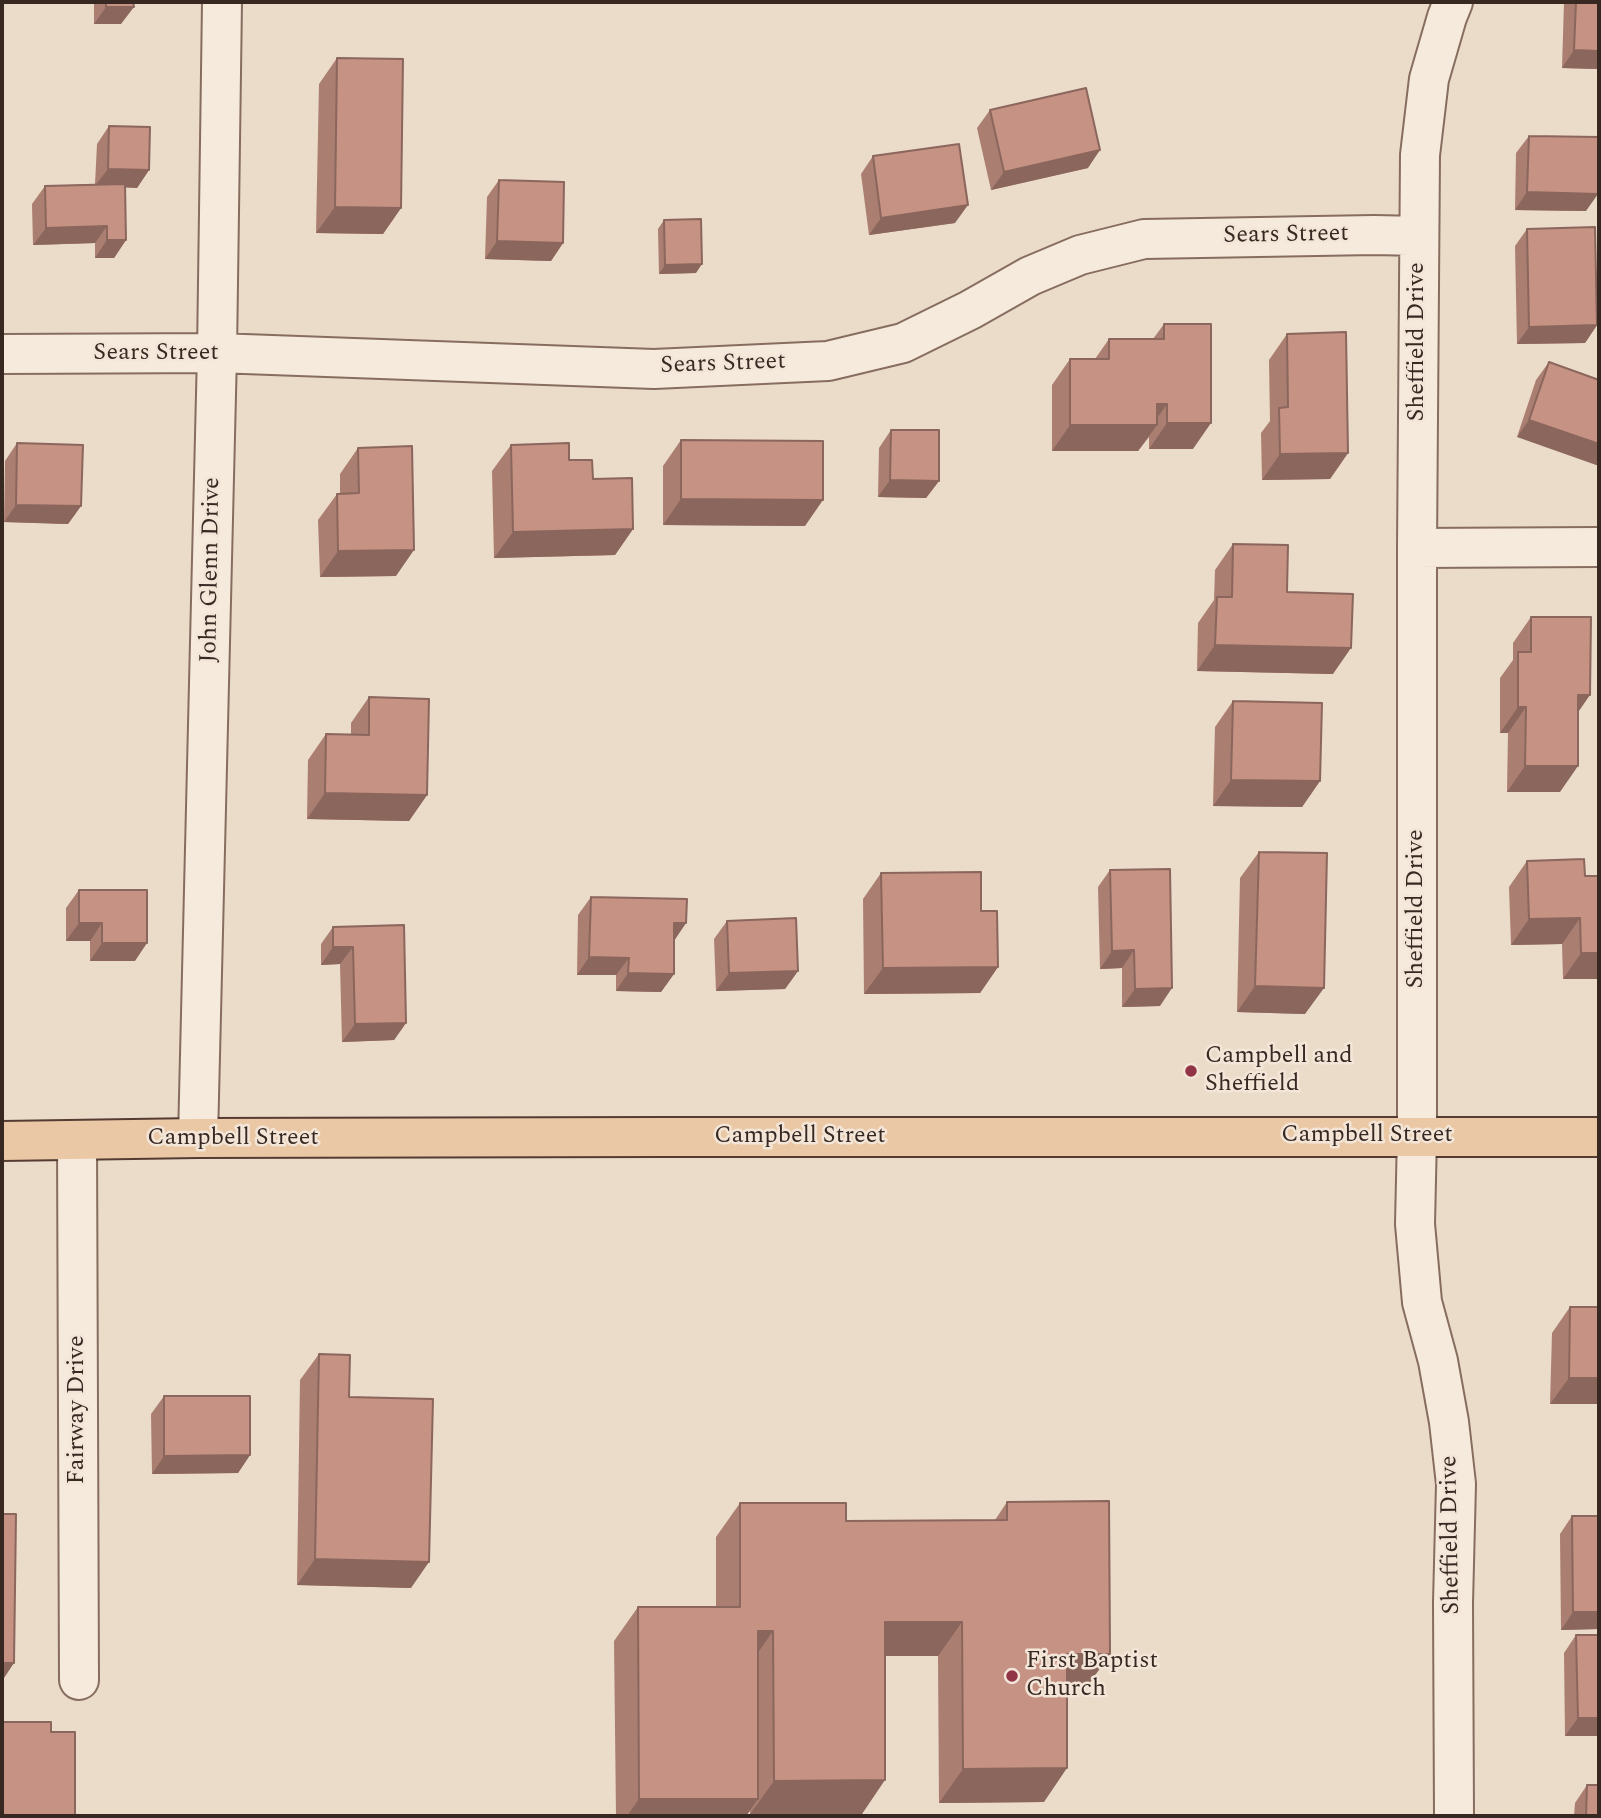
<!DOCTYPE html>
<html>
<head>
<meta charset="utf-8">
<style>
  body { margin:0 }
  #map { position:relative; width:1601px; height:1818px; overflow:hidden; background:#ebdbc9; font-family:Spectral,serif }
  canvas { display:block }
  .frame { position:absolute; inset:0; border:4px solid #382822; pointer-events:none }
</style>
</head>
<body>
<div id="map">
<canvas width="1601" height="1818"></canvas>
<div class="frame"></div>
</div>
<script>
const ctx = document.querySelector('canvas').getContext('2d');
ctx.lineJoin = 'round';
const toPath = rows => new Path2D(rows.map(r => 'M' + r).join(''));
function trace(path, color, width, dash) { ctx.strokeStyle = color; ctx.lineWidth = width; ctx.lineCap = dash ? 'butt' : 'round'; ctx.setLineDash(dash || []); ctx.stroke(path); }
function fillPath(path, color) { ctx.fillStyle = color; ctx.fill(path, 'evenodd'); }
function label(font, color, halo, rows, align = 'center') {
  ctx.font = font + ' Spectral,serif'; ctx.lineWidth = 5; ctx.setLineDash([]); ctx.textBaseline = 'middle'; ctx.strokeStyle = halo; ctx.fillStyle = color; for (const [text, x, y, turn = 0] of rows) {
    ctx.save(); ctx.translate(x, y); ctx.rotate((+turn || 0) * Math.PI / 180); ctx.textAlign = isNaN(turn) ? turn : align; if (halo) ctx.strokeText(text, 0, 0); ctx.fillText(text, 0, 0); ctx.restore();
  }
}
const minor = toPath([
  [1453,2,1447,17,1429,79,1420,155,1417,548,1417,1135,1415,1224,1422,1302,1438,1361,1449,1422,1456,1484,1453,1603,1454,1816],
  [2,354,217,353,654,369,828,361,903,343,970,310,1030,276,1080,255,1144,239,1374,235,1419,236],
  [1417,548,1599,547],
  [198,1138,217,353,222,2],
  [77,1140,79,1680]
]);
const major = toPath([
  [2,1141,198,1138,659,1137,1599,1137]
]);
trace(minor, '#866d5f', 42);
trace(major, '#553c33', 42);
trace(minor, '#f6eadc', 38);
trace(major, '#eac8a5', 38);
fillPath(toPath([
  [94,2,133,2,121,24,94,24],
  [1564,2,1599,2,1599,69,1562,68],
  [337,58,401,208,383,234,316,233,319,84],
  [990,110,1088,168,991,190,977,128],
  [109,126,149,170,137,188,125,187,126,240,114,258,95,258,95,243,33,245,32,204,45,186,95,184,97,144],
  [1529,136,1586,211,1515,210,1516,153],
  [873,156,955,223,869,235,861,174],
  [499,180,563,243,551,261,485,259,487,197],
  [664,220,696,273,659,274,658,229],
  [1527,229,1597,325,1585,343,1517,344,1515,246],
  [1164,324,1193,449,1149,449,1149,437,1138,451,1052,451,1052,385,1070,359,1095,359,1109,339,1153,339],
  [1287,334,1348,453,1330,479,1262,480,1261,433,1270,421,1269,360],
  [1549,362,1599,380,1517,437,1536,380],
  [891,430,939,481,926,498,878,497,879,448],
  [681,440,805,526,663,525,663,466],
  [17,443,81,506,68,524,4,522,5,461],
  [511,445,569,460,593,479,633,529,615,555,494,558,492,471],
  [358,448,396,576,320,577,318,520,337,494,340,494,340,474],
  [1233,544,1287,592,1333,674,1197,671,1198,623,1214,600,1215,570],
  [1531,617,1578,712,1560,792,1507,792,1508,733,1500,733,1500,678,1513,660,1513,643],
  [369,697,427,795,409,821,307,819,308,760,326,734,351,735,351,723],
  [1233,701,1320,781,1302,807,1213,806,1215,727],
  [1259,852,1305,1014,1237,1012,1240,878],
  [1527,861,1585,876,1599,979,1563,979,1562,944,1511,945,1509,887],
  [1110,870,1160,1006,1122,1007,1122,968,1100,969,1098,887],
  [881,873,981,911,998,967,980,993,864,994,863,899],
  [79,890,135,961,90,961,90,941,66,941,66,908],
  [591,897,686,923,674,940,674,974,661,992,616,991,616,975,577,975,578,915],
  [727,921,798,971,785,989,716,991,714,939],
  [404,925,406,1023,394,1040,342,1042,340,964,321,965,321,944,333,927],
  [1599,1270,1599,1404,1550,1404,1552,1333,1570,1307,1599,1307],
  [319,1354,349,1397,411,1588,297,1585,300,1380],
  [164,1396,250,1455,238,1473,152,1474,151,1414],
  [1007,1502,1110,1654,1086,1688,1067,1688,1044,1802,939,1803,938,1656,885,1656,862,1814,750,1814,750,1811,746,1816,616,1816,614,1641,638,1607,716,1607,716,1537,740,1503,846,1521,995,1520],
  [1572,1516,1599,1629,1561,1630,1560,1534],
  [1576,1635,1599,1736,1565,1736,1564,1653],
  [1587,1785,1599,1816,1574,1816,1575,1803]
]), '#aa7e71');
fillPath(toPath([
  [106,7,134,7,121,24,94,24],
  [1574,50,1599,51,1599,69,1562,68],
  [1100,150,1088,168,991,190,1004,172],
  [108,169,149,170,137,188,95,186],
  [1527,192,1598,194,1586,211,1515,210],
  [968,205,955,223,869,235,881,218],
  [335,207,401,208,383,234,316,233],
  [107,226,95,243,33,245,46,228],
  [107,240,126,240,114,258,95,258],
  [497,241,563,243,551,261,485,259],
  [702,264,696,273,659,274,665,265],
  [1597,325,1585,343,1517,344,1529,327],
  [1157,404,1167,404,1152,425,1157,425,1138,451,1052,451,1070,425],
  [1529,420,1599,444,1599,466,1517,437],
  [1167,423,1211,423,1193,449,1149,449],
  [1348,453,1330,479,1262,480,1280,454],
  [890,480,939,481,926,498,878,497],
  [681,499,823,500,805,526,663,525],
  [16,505,81,506,68,524,4,522],
  [633,529,615,555,494,558,513,532],
  [414,550,396,576,320,577,338,551],
  [1215,645,1351,648,1333,674,1197,671],
  [1578,695,1590,695,1572,721],
  [1518,707,1526,707,1508,733,1500,733],
  [1525,766,1578,766,1560,792,1507,792],
  [1231,780,1320,781,1302,807,1213,806],
  [325,793,427,795,409,821,307,819],
  [1580,918,1562,944,1511,945,1529,919],
  [79,923,102,923,90,941,66,941],
  [674,923,686,923,674,941],
  [102,943,147,943,135,961,90,961],
  [333,947,353,947,340,964,321,965],
  [1134,950,1122,968,1100,969,1112,951],
  [1581,953,1599,953,1599,979,1563,979],
  [589,957,629,958,616,975,577,975],
  [998,967,980,993,864,994,883,968],
  [798,971,785,989,716,991,729,973],
  [628,973,674,974,661,992,616,991],
  [1255,986,1324,988,1305,1014,1237,1012],
  [1172,988,1160,1006,1122,1007,1135,989],
  [406,1023,394,1040,342,1042,355,1024],
  [1569,1378,1599,1378,1599,1404,1550,1404],
  [250,1455,238,1473,152,1474,164,1456],
  [315,1559,429,1562,411,1588,297,1585],
  [1573,1612,1599,1612,1599,1629,1561,1630],
  [885,1622,962,1622,938,1656,861,1656],
  [758,1631,773,1631,750,1664],
  [1067,1654,1110,1654,1086,1688,1043,1688],
  [2,1663,14,1663,2,1681],
  [1578,1718,1599,1718,1599,1736,1565,1736],
  [1067,1768,1044,1802,939,1803,963,1769],
  [885,1780,862,1814,750,1814,774,1781],
  [639,1799,758,1799,746,1816,627,1816]
]), '#8b665c');
const building = toPath([
  [106,2,133,2,134,7,106,7,106,2],
  [1576,2,1599,2,1599,51,1574,50,1576,2],
  [337,58,403,59,401,208,335,207,337,58],
  [1086,88,1100,150,1004,172,990,110,1086,88],
  [109,126,150,127,149,170,108,169,109,126],
  [1529,136,1599,137,1598,194,1527,192,1529,136],
  [959,144,968,205,881,218,873,156,959,144],
  [499,180,564,182,563,243,497,241,499,180],
  [125,184,126,240,107,240,107,226,46,228,45,186,125,184],
  [701,219,702,264,665,265,664,220,701,219],
  [1595,227,1597,325,1529,327,1527,229,1595,227],
  [1164,324,1211,324,1211,423,1167,423,1167,404,1157,404,1157,425,1070,425,1070,359,1109,359,1109,339,1164,339,1164,324],
  [1346,332,1348,453,1280,454,1279,408,1288,407,1287,334,1346,332],
  [1549,362,1599,380,1599,444,1529,420,1549,362],
  [891,430,939,430,939,481,890,480,891,430],
  [681,440,823,441,823,500,681,499,681,440],
  [17,443,83,445,81,506,16,505,17,443],
  [569,443,569,460,592,460,593,479,632,478,633,529,513,532,511,445,569,443],
  [412,446,414,550,338,551,337,494,359,493,358,448,412,446],
  [1233,544,1288,545,1287,592,1353,594,1351,648,1215,645,1217,597,1232,597,1233,544],
  [1531,617,1591,617,1590,695,1578,695,1578,766,1525,766,1526,707,1518,707,1518,652,1531,652,1531,617],
  [369,697,429,699,427,795,325,793,326,734,369,735,369,697],
  [1233,701,1322,703,1320,781,1231,780,1233,701],
  [1259,852,1327,853,1324,988,1255,986,1259,852],
  [1584,859,1585,876,1599,876,1599,953,1581,953,1580,918,1529,919,1527,861,1584,859],
  [1170,869,1172,988,1135,989,1134,950,1112,951,1110,870,1170,869],
  [981,872,981,911,997,911,998,967,883,968,881,873,981,872],
  [79,890,147,890,147,943,102,943,102,923,79,923,79,890],
  [591,897,687,899,686,923,674,923,674,974,628,973,629,958,589,957,591,897],
  [796,918,798,971,729,973,727,921,796,918],
  [404,925,406,1023,355,1024,353,947,333,947,333,927,404,925],
  [1570,1307,1599,1307,1599,1378,1569,1378,1570,1307],
  [319,1354,350,1355,349,1397,433,1399,429,1562,315,1559,319,1354],
  [164,1396,250,1396,250,1455,164,1456,164,1396],
  [1109,1501,1110,1654,1067,1654,1067,1768,963,1769,962,1622,885,1622,885,1780,774,1781,773,1631,758,1631,758,1799,639,1799,638,1607,740,1607,740,1503,846,1503,846,1521,1007,1520,1007,1502,1109,1501],
  [2,1514,16,1514,14,1663,2,1663,2,1514],
  [1572,1516,1599,1516,1599,1612,1573,1612,1572,1516],
  [1576,1635,1599,1635,1599,1718,1578,1718,1576,1635],
  [2,1722,51,1722,51,1732,75,1732,75,1816,2,1816,2,1722],
  [1587,1785,1599,1785,1599,1816,1586,1816,1587,1785]
]);
fillPath(building, '#c69283');
trace(building, '#8b665c', 2);
for (const [x, y, r, color] of [
  [1191,1071,7,"#903446"],
  [1012,1676,7,"#903446"]
]) { const dot = new Path2D(); dot.arc(x, y, r, 0, 2 * Math.PI); ctx.fillStyle = color; ctx.fill(dot); trace(dot, '#f3e6d8', 2.5); }
label('24px', '#382822', '#f3e6d8', [
  ["Sears Street",1286,236,-1],
  ["Sheffield Drive",1418,342,-90],
  ["Sears Street",156,354],
  ["Sears Street",723,365,-2],
  ["John Glenn Drive",212,570,-89],
  ["Sheffield Drive",1417,909,-90],
  ["Campbell Street",1367,1136],
  ["Campbell Street",800,1137],
  ["Campbell Street",233,1139],
  ["Fairway Drive",78,1410,-90],
  ["Sheffield Drive",1452,1535,-91]
]);
label('24px', '#382822', '#f3e6d8', [
  ["Campbell and",1205,1057],
  ["Sheffield",1205,1085],
  ["First Baptist",1026,1662],
  ["Church",1026,1690]
], 'left');
</script>
</body>
</html>
